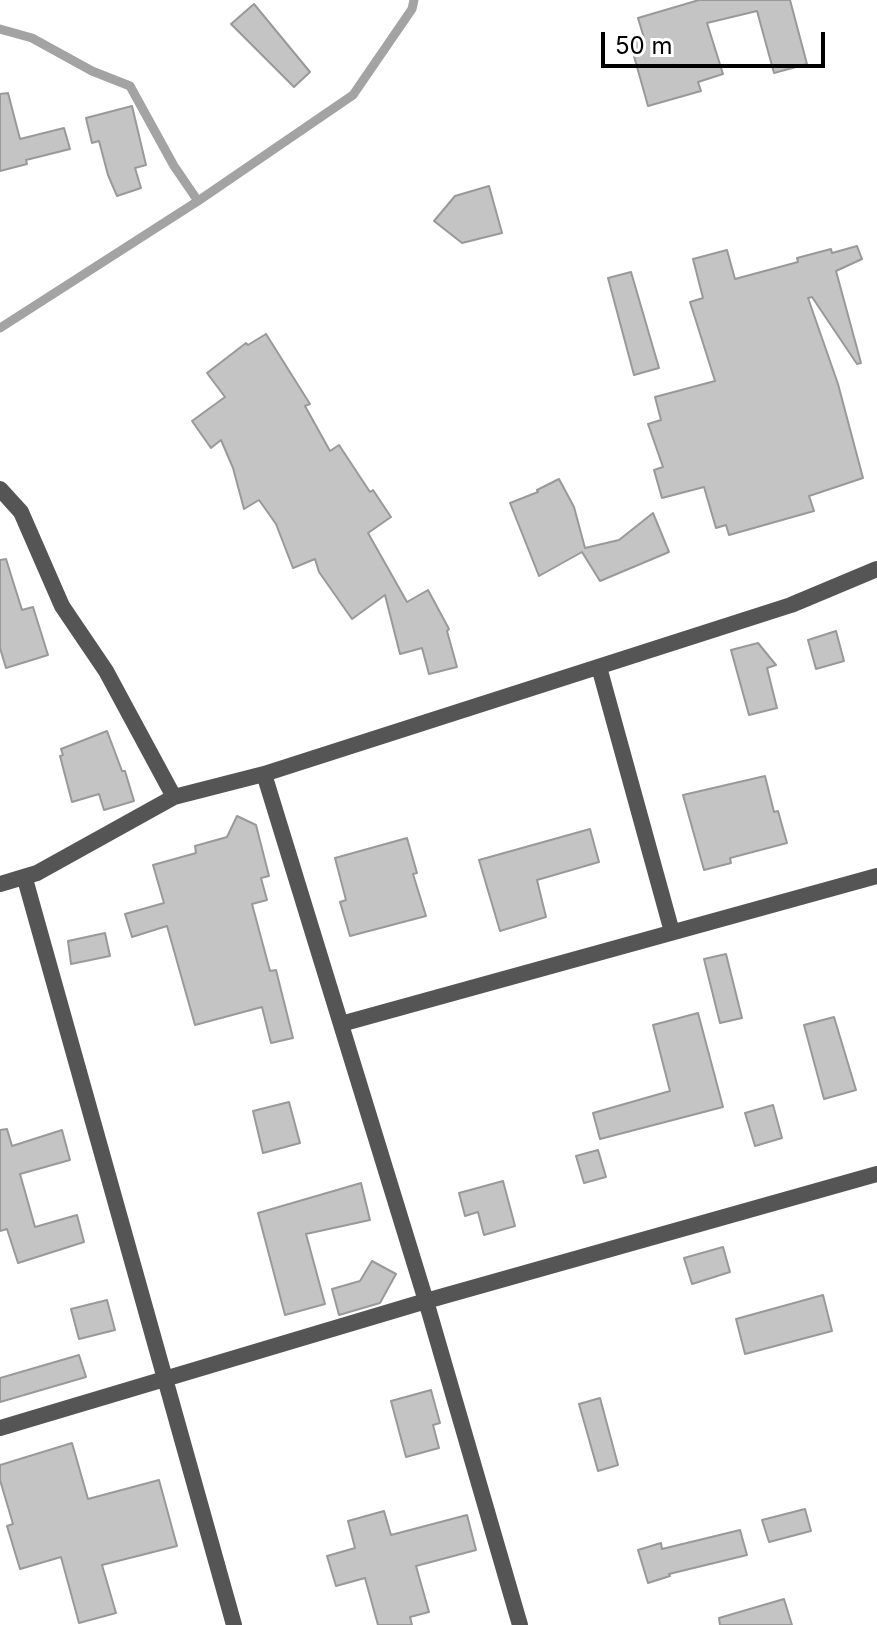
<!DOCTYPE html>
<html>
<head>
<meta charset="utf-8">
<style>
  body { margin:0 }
  #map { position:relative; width:877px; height:1625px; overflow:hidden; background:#fff; font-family:Inter,sans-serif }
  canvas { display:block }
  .scale { position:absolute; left:601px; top:32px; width:224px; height:36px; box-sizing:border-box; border:4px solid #000; border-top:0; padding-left:10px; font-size:24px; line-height:28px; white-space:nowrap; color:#000; -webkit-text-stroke:6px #fff; paint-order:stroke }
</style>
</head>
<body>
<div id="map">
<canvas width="877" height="1625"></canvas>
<div class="scale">50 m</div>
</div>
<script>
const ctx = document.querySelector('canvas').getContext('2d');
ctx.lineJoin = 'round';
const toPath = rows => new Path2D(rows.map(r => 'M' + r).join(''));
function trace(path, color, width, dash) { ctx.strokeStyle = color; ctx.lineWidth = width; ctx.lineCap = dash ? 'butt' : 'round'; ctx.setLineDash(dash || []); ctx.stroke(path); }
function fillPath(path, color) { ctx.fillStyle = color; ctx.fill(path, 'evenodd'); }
trace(toPath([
  [0,29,32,38,92,71,130,86,174,166,198,201],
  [0,328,198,201,353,95,412,9,414,0]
]), '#a3a3a3', 9);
const building = toPath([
  [699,0,790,0,807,64,774,73,757,11,707,23,723,74,698,82,701,91,648,106,630,42,644,38,638,18,699,0],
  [254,4,310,72,294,87,231,24,254,4],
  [8,93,20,139,64,128,70,149,26,160,27,164,0,171,0,94,8,93],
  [132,106,146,165,135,168,141,188,117,196,108,175,99,141,92,143,86,118,132,106],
  [489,186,502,233,462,243,434,221,455,196,489,186],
  [857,246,862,259,836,271,861,363,857,364,812,297,808,298,838,384,863,478,809,496,814,511,729,535,726,525,716,528,704,487,662,498,654,470,663,467,648,424,661,420,655,397,715,381,690,302,703,298,693,259,727,250,735,279,798,262,797,258,831,249,832,253,857,246],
  [631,272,659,368,634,375,608,278,631,272],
  [266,334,310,404,305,406,330,451,339,445,370,492,373,490,391,517,368,533,407,602,428,590,449,629,447,631,457,667,429,674,422,648,400,654,385,595,352,619,319,572,315,559,293,568,276,524,259,500,244,509,233,468,221,440,211,448,192,421,225,397,207,373,246,343,248,345,266,334],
  [559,479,574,507,585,548,619,540,653,513,669,552,600,581,582,552,539,576,510,503,538,492,537,490,559,479],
  [6,559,22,610,33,607,48,655,6,668,0,648,0,560,6,559],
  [836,631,844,661,816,669,808,640,836,631],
  [758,643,776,665,767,668,777,708,749,715,731,650,758,643],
  [107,731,122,771,125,771,134,801,104,810,99,794,72,802,60,756,63,755,61,749,107,731],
  [765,776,774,812,778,811,787,843,730,858,731,863,704,870,683,795,765,776],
  [237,816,256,825,269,876,261,878,267,900,252,904,270,971,276,970,293,1038,271,1043,262,1007,195,1025,167,926,132,937,125,914,164,903,153,865,196,853,195,846,227,837,237,816],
  [590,829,599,862,537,880,546,917,500,931,479,860,590,829],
  [407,838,417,873,413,874,426,916,350,936,340,902,346,900,335,858,407,838],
  [105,933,110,956,71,964,68,941,105,933],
  [726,954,742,1018,720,1023,704,959,726,954],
  [698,1013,723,1107,600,1139,593,1113,670,1091,653,1025,698,1013],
  [834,1017,856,1090,824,1099,804,1025,834,1017],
  [289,1102,300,1143,263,1153,253,1111,289,1102],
  [773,1105,782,1138,755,1146,745,1113,773,1105],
  [7,1129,12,1146,62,1130,70,1160,20,1174,35,1227,77,1215,84,1242,18,1263,7,1229,0,1231,0,1130,7,1129],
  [598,1150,606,1177,584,1183,576,1156,598,1150],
  [503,1181,515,1226,484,1235,478,1212,465,1216,459,1193,503,1181],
  [361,1183,370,1220,306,1234,325,1304,285,1315,258,1213,361,1183],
  [723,1247,730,1272,692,1284,684,1258,723,1247],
  [372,1261,396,1274,380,1303,339,1315,332,1289,360,1281,372,1261],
  [823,1295,832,1331,745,1354,736,1319,823,1295],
  [107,1300,115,1330,79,1339,71,1309,107,1300],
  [79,1355,86,1377,0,1402,0,1378,79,1355],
  [431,1390,440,1423,433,1425,439,1448,406,1457,391,1401,431,1390],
  [600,1398,618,1465,598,1471,579,1404,600,1398],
  [72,1443,88,1499,159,1480,177,1546,102,1565,116,1613,79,1623,61,1557,20,1569,7,1526,13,1524,0,1480,0,1465,72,1443],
  [805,1509,811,1531,769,1542,762,1520,805,1509],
  [384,1511,391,1535,467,1515,476,1550,416,1566,429,1612,410,1617,412,1625,378,1625,365,1578,336,1586,327,1556,355,1548,348,1521,384,1511],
  [740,1530,747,1555,669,1574,670,1576,648,1583,638,1550,661,1543,662,1549,740,1530],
  [784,1599,792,1625,720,1625,719,1618,784,1599]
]);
fillPath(building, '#c4c4c4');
trace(building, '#999', 2);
trace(toPath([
  [0,489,21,512,62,606,106,671,174,797,37,873,0,884],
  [599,667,672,932],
  [264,774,426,1301,520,1625],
  [174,797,264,774,791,605,877,569],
  [25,879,234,1625],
  [341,1024,877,876],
  [0,1428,426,1301,877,1174]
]), '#555', 16);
</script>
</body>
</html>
